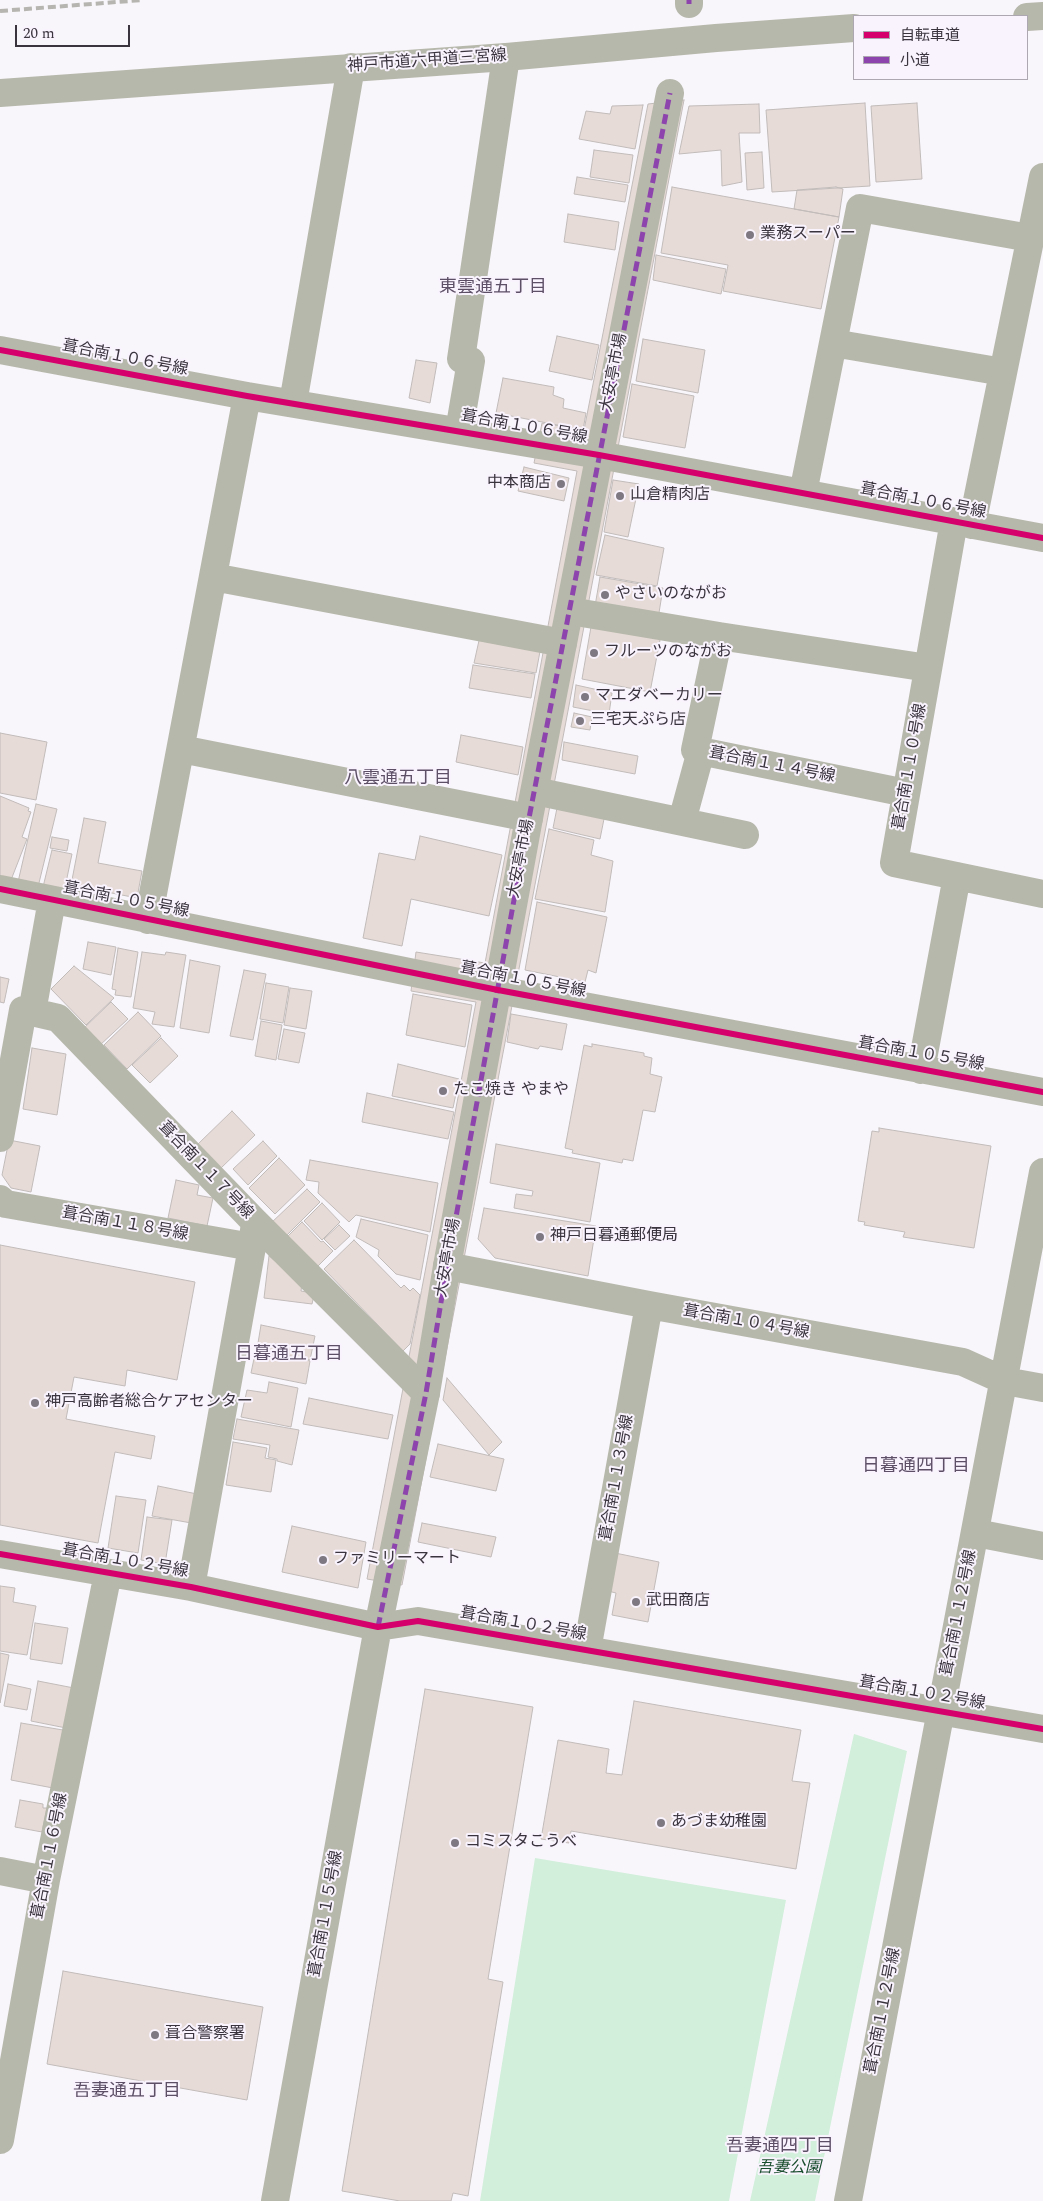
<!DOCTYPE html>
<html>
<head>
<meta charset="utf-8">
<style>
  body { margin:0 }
  #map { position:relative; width:1043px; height:2201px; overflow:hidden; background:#f9f6fb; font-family:Spectral,"Noto Sans JP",serif }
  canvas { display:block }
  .legend { position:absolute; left:853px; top:15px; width:175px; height:65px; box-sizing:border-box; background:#f9f3fe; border:1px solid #ada7b2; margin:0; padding:6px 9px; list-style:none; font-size:15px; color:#3a343f }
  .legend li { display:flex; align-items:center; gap:10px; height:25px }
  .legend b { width:25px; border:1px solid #ada7b2 }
  .scale { position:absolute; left:15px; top:25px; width:115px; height:22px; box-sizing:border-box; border:2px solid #3a343f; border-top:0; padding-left:6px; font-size:15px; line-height:18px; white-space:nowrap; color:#3a343f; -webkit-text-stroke:4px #f9f3fe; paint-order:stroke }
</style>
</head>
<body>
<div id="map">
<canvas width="1043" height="2201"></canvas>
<ul class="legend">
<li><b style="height:6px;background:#d6006c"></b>自転車道</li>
<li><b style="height:6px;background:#8e44ad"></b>小道</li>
</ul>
<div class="scale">20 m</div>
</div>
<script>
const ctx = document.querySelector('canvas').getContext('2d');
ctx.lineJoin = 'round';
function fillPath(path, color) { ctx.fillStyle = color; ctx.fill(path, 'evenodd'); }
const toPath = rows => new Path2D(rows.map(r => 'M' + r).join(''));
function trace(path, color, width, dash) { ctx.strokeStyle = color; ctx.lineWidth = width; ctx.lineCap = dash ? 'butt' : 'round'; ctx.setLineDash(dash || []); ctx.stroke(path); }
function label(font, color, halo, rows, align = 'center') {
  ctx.font = font + ' Spectral,"Noto Sans JP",serif'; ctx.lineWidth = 4; ctx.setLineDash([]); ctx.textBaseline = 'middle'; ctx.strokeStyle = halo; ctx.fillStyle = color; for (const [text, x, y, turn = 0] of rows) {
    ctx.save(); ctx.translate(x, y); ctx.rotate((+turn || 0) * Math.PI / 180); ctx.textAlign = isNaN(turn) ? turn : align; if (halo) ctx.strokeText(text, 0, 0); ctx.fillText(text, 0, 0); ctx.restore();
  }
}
fillPath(toPath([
  [854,1734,907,1751,815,2201,750,2201],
  [535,1858,786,1900,729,2201,480,2201]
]), '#d1efdb');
const building = toPath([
  [684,100,402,1585,367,1579,476,1002,411,991,416,952,485,963,577,471,534,463,542,423,584,430,648,104,684,100],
  [865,103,870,186,772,192,766,110,865,103],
  [917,103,922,179,876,182,871,106,917,103],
  [759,104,760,133,739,133,742,182,722,186,721,150,679,154,689,106,759,104],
  [643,105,635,149,579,139,586,111,610,114,612,106,643,105],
  [594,150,633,155,629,183,590,177,594,150],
  [762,152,764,188,747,190,745,153,762,152],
  [577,177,628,185,625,202,574,194,577,177],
  [672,187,839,217,821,309,723,291,728,265,661,253,672,187],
  [836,187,843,189,839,217,794,209,797,190,836,187],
  [568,214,619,222,615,250,564,242,568,214],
  [656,255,726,269,721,294,653,280,656,255],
  [557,336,599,345,592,380,549,371,557,336],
  [643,339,705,350,698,393,636,381,643,339],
  [416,360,437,363,430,403,409,398,416,360],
  [503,378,554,387,553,395,564,399,563,408,586,413,583,430,496,413,503,378],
  [632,384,694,396,685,448,623,437,632,384],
  [524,467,569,478,564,501,518,491,524,467],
  [613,480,639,484,628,537,604,532,613,480],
  [605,535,664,548,657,586,596,575,605,535],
  [600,577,663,588,658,619,595,606,600,577],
  [592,621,661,635,650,692,582,679,592,621],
  [480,636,541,646,536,673,474,663,480,636],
  [473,665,535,674,531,698,469,688,473,665],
  [576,685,612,693,609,714,573,707,576,685],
  [574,713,592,717,590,730,571,727,574,713],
  [0,733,47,742,36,800,0,793,0,733],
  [461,735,523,747,518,775,456,762,461,735],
  [564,742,638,756,635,774,562,760,564,742],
  [0,796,29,808,28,811,31,812,22,837,27,839,11,880,0,876,0,796],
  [558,803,605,814,600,839,553,828,558,803],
  [36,804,57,809,38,887,18,882,36,804],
  [84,818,106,822,98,863,142,871,137,898,71,885,84,818],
  [549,829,594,840,591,855,613,861,605,912,535,899,549,829],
  [420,836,502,855,489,916,411,899,402,946,363,938,379,853,415,860,420,836],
  [52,837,69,840,67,851,50,848,52,837],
  [52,850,72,854,64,892,43,887,52,850],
  [537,902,607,917,596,973,588,970,585,982,525,970,537,902],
  [88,942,116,947,111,975,83,969,88,942],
  [118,948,138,952,131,997,115,995,116,990,112,989,118,948],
  [142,952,165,955,166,952,186,955,174,1027,152,1024,155,1012,133,1008,142,952],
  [190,960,220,966,209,1033,180,1028,190,960],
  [74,966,114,998,86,1025,51,989,74,966],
  [244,970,266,974,253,1040,230,1036,244,970],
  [0,977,9,979,4,1003,0,1002,0,977],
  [266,983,289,987,283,1023,260,1019,266,983],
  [290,988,312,991,306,1029,284,1025,290,988],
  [413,994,472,1005,465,1047,406,1035,413,994],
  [111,1002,128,1019,99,1046,83,1029,111,1002],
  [138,1012,161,1036,127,1069,104,1045,138,1012],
  [511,1014,567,1024,562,1050,540,1046,538,1049,507,1042,511,1014],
  [261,1021,282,1025,276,1060,255,1056,261,1021],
  [284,1029,305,1033,299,1063,278,1059,284,1029],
  [161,1038,178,1056,150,1083,132,1065,161,1038],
  [592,1044,644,1053,644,1056,652,1058,650,1074,662,1077,655,1112,643,1110,633,1161,623,1159,622,1163,572,1153,573,1150,565,1148,584,1045,592,1047,592,1044],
  [32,1048,66,1054,57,1115,23,1109,32,1048],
  [398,1064,459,1079,453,1108,392,1096,398,1064],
  [367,1093,454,1112,448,1139,362,1122,367,1093],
  [232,1111,255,1135,220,1169,197,1145,232,1111],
  [879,1128,991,1146,974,1248,903,1237,905,1232,864,1225,865,1222,858,1221,872,1131,879,1132,879,1128],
  [9,1140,40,1146,31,1192,11,1188,2,1175,9,1140],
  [263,1141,277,1156,248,1185,233,1169,263,1141],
  [496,1144,600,1163,590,1222,514,1208,516,1194,532,1196,533,1191,490,1183,496,1144],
  [279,1158,305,1185,275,1214,249,1188,279,1158],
  [310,1160,438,1183,430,1232,356,1215,349,1222,318,1193,319,1182,306,1180,310,1160],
  [176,1180,199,1185,197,1195,213,1198,207,1226,168,1218,176,1180],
  [307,1189,320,1202,285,1237,271,1223,307,1189],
  [322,1203,340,1222,322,1240,304,1221,322,1203],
  [484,1208,596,1226,588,1276,495,1258,478,1239,484,1208],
  [361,1219,428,1235,420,1280,396,1274,378,1256,379,1250,356,1237,361,1219],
  [302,1222,321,1242,323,1241,333,1251,315,1269,285,1239,302,1222],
  [339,1225,350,1236,335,1250,324,1239,339,1225],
  [354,1240,401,1288,404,1285,410,1291,413,1288,420,1295,410,1344,403,1351,324,1269,354,1240],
  [0,1245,195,1282,177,1380,127,1370,125,1386,74,1377,66,1419,155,1436,151,1459,115,1452,98,1543,0,1525,0,1245],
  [269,1256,302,1283,301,1291,312,1293,314,1295,312,1304,264,1298,269,1256],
  [261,1325,315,1336,310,1360,257,1349,261,1325],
  [256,1349,310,1361,306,1384,251,1373,256,1349],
  [447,1378,502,1442,489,1455,443,1400,447,1378],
  [269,1382,298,1388,291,1427,241,1417,247,1390,267,1393,269,1382],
  [309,1398,393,1415,388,1439,303,1424,309,1398],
  [237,1419,299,1430,292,1465,277,1461,277,1459,268,1457,270,1445,233,1439,237,1419],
  [233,1442,267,1448,265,1458,276,1460,271,1492,226,1485,233,1442],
  [438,1444,504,1459,496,1491,430,1477,438,1444],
  [158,1486,202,1495,197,1524,152,1516,158,1486],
  [116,1496,146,1500,138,1553,108,1548,116,1496],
  [147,1517,172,1520,165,1564,141,1560,147,1517],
  [422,1523,496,1537,491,1557,418,1542,422,1523],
  [292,1526,366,1542,358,1588,282,1572,292,1526],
  [615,1553,659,1562,648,1622,612,1615,616,1593,608,1591,615,1553],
  [0,1586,15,1588,13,1602,36,1606,27,1655,0,1651,0,1586],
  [35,1623,68,1628,62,1664,30,1659,35,1623],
  [0,1653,9,1655,0,1703,0,1653],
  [38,1681,74,1688,66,1728,31,1721,38,1681],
  [8,1684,31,1689,27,1710,4,1706,8,1684],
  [425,1689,533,1707,488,1979,503,1982,468,2196,453,2193,451,2201,400,2201,342,2191,425,1689],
  [634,1701,801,1730,792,1781,810,1783,796,1869,571,1831,569,1843,541,1839,558,1740,609,1749,606,1773,622,1775,634,1701],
  [21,1723,63,1730,53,1788,11,1780,21,1723],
  [20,1800,43,1804,43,1808,47,1808,42,1832,15,1827,20,1800],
  [63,1971,263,2007,247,2100,47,2064,63,1971]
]);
fillPath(building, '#e7dbd7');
trace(building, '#c1bbba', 1);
trace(toPath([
  [689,4,689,0],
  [378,1627,426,1393,447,1266,529,818,670,93]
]), '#b7b8ac', 28);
trace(toPath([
  [833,343,1003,372],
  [0,350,247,396,599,455,1043,538],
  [293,403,351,67],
  [459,431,471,361,461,359,506,57],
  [803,493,860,208,1030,238],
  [954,521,894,863,1043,894],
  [972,525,1043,177],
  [213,577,563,643],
  [570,611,719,636],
  [181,749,529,818],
  [535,791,745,835],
  [906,793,695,750,719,636,928,668],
  [682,821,701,751],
  [0,889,498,990,1043,1092],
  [52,900,32,1012,58,1018,255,1222,252,1247,191,1587],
  [148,920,247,396],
  [921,1070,957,876],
  [0,1138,23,1010,32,1012],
  [0,1199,6,1204,252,1247],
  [255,1222,426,1393],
  [447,1266,649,1305,963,1362,1005,1381,1043,1388],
  [976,1533,1043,1546],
  [0,1554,191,1587,378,1627],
  [587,1650,649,1305],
  [0,1871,46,1880],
  [0,2140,46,1880,108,1573],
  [848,2201,1043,1172]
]), '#b7b8ac', 28);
trace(toPath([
  [1027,17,1043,16],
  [0,93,506,57,716,38,854,28],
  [275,2201,378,1627,418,1621,1043,1729]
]), '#b7b8ac', 28);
trace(toPath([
  [0,11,143,0]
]), '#b6b5b0', 4, [8, 4]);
trace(toPath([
  [689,4,689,0],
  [378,1627,426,1393,447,1266,529,818,670,93]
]), '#8e44ad', 5, [10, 5]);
trace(toPath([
  [0,350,247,396,599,455,1043,538],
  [0,889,498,990,1043,1092],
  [0,1554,191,1587,378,1627,418,1621,1043,1729]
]), '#d6006c', 6);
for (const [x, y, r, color] of [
  [750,235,5,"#7d7881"],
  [561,484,5,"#7d7881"],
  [620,496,5,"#7d7881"],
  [605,595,5,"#7d7881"],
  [594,653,5,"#7d7881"],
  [585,697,5,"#7d7881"],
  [580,721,5,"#7d7881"],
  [443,1091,5,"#7d7881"],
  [540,1237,5,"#7d7881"],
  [35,1403,5,"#7d7881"],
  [323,1560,5,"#7d7881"],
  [636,1602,5,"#7d7881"],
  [661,1823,5,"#7d7881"],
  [455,1843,5,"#7d7881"],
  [155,2035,5,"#7d7881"]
]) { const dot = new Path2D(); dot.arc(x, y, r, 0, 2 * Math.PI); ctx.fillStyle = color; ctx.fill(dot); trace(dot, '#f9f3fe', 2); }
label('16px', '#3a343f', '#f9f3fe', [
  ["神戸市道六甲道三宮線",427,62,-4],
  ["葺合南１０６号線",125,359,11],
  ["大安亭市場",615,373,-79],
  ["葺合南１０６号線",524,428,10],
  ["葺合南１０６号線",923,502,11],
  ["葺合南１１４号線",772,766,11],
  ["葺合南１１０号線",911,767,-80],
  ["大安亭市場",522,859,-79],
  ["葺合南１０５号線",126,901,11],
  ["葺合南１０５号線",523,981,11],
  ["葺合南１０５号線",921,1055,10],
  ["葺合南１１７号線",205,1171,46],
  ["葺合南１１８号線",125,1225,10],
  ["大安亭市場",449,1258,-80],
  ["葺合南１０４号線",746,1323,10],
  ["葺合南１１３号線",618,1478,-80],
  ["葺合南１０２号線",125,1562,10],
  ["葺合南１１２号線",960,1613,-79],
  ["葺合南１０２号線",523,1625,10],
  ["葺合南１０２号線",922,1694,10],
  ["葺合南１１６号線",51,1856,-79],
  ["葺合南１１５号線",327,1914,-80],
  ["葺合南１１２号線",884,2011,-79]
]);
label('16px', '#3a343f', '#f9f3fe', [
  ["業務スーパー",760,235],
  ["中本商店",551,484,"right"],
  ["山倉精肉店",630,496],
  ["やさいのながお",615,595],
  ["フルーツのながお",604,653],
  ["マエダベーカリー",595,697],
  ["三宅天ぷら店",590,721],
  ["たこ焼き やまや",453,1091],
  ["神戸日暮通郵便局",550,1237],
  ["神戸高齢者総合ケアセンター",45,1403],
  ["ファミリーマート",333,1560],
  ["武田商店",646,1602],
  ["あづま幼稚園",671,1823],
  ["コミスタこうべ",465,1843],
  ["葺合警察署",165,2035]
], 'left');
label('italic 16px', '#184d2d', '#f9f3fe', [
  ["吾妻公園",789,2169]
]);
label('18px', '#5c4f66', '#f9f3fe', [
  ["東雲通五丁目",493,288],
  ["八雲通五丁目",398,779],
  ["日暮通五丁目",289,1355],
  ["日暮通四丁目",916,1467],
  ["吾妻通五丁目",127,2092],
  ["吾妻通四丁目",780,2147]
]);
</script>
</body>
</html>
